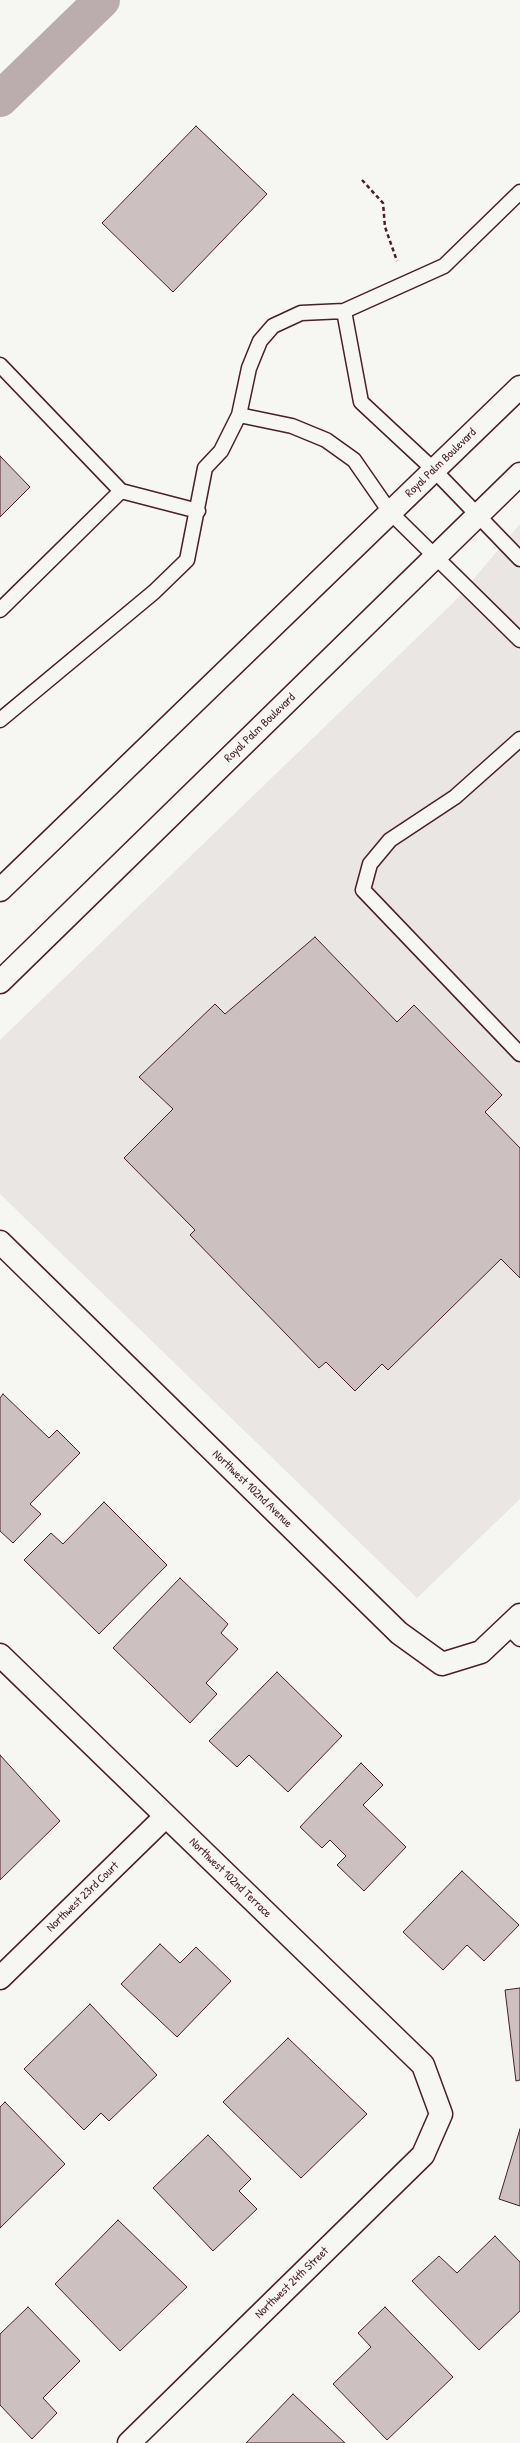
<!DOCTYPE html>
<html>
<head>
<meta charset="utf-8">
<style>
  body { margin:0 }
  canvas { display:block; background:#f6f6f2 }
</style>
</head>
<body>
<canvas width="520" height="2443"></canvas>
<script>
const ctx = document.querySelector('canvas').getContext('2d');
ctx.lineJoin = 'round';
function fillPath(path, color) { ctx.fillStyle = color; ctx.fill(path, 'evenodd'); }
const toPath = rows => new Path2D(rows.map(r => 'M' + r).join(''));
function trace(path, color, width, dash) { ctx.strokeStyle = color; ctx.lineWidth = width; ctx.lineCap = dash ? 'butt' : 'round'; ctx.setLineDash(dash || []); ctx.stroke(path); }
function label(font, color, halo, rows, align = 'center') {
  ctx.font = font + ' "Patrick Hand",sans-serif'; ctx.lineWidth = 4; ctx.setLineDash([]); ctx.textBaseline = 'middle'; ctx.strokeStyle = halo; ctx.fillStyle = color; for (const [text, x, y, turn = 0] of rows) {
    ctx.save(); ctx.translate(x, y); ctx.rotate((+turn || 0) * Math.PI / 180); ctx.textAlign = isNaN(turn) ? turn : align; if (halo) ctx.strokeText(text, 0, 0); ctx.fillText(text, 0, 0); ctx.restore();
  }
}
fillPath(toPath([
  [520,524,520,1499,417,1598,0,1194,0,1040,455,601]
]), '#e9e6e3');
trace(toPath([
  [0,99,102,0]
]), '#bbadae', 36);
const building = toPath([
  [196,126,267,194,173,292,102,223,196,126],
  [0,456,30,487,0,517,0,456],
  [315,937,397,1022,414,1005,502,1095,485,1112,520,1148,520,1278,501,1259,388,1370,382,1364,355,1391,326,1362,319,1368,190,1235,195,1230,124,1158,173,1109,139,1077,215,1004,225,1014,315,937],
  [3,1394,49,1438,57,1430,80,1453,30,1504,41,1514,13,1543,0,1531,0,1398,3,1394],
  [104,1502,167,1565,99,1634,24,1560,51,1533,63,1544,104,1502],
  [180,1578,228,1624,221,1633,238,1649,206,1683,217,1694,190,1723,113,1648,180,1578],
  [277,1672,342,1736,288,1792,249,1755,237,1767,209,1741,277,1672],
  [0,1755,60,1821,0,1880,0,1755],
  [361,1763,383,1785,363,1805,406,1847,364,1891,337,1865,346,1856,330,1840,322,1848,300,1827,361,1763],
  [462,1871,519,1925,484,1961,467,1945,443,1970,403,1932,462,1871],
  [160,1944,180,1963,196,1947,231,1981,177,2037,121,1984,160,1944],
  [520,1988,520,2080,516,2081,505,1990,520,1988],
  [90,2004,157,2075,109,2121,101,2113,84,2130,24,2069,90,2004],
  [288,2038,367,2114,301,2178,223,2102,288,2038],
  [5,2102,65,2164,0,2228,0,2107,5,2102],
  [520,2129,520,2206,499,2199,520,2129],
  [208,2135,251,2179,239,2191,257,2209,213,2251,153,2188,208,2135],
  [118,2220,187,2287,120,2351,55,2284,118,2220],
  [495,2236,520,2262,520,2311,479,2350,412,2281,439,2256,457,2273,495,2236],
  [28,2307,80,2361,43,2398,57,2413,32,2439,0,2405,0,2334,28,2307],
  [385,2307,453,2377,387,2440,333,2384,371,2347,358,2333,385,2307],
  [293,2394,345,2443,246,2443,293,2394]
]);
fillPath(building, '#ccc1c0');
trace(building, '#4a1f2b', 1);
const lane = toPath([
  [344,311,361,402,434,470,520,559],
  [0,365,121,491,198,511],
  [239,415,292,426,326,440,354,460,390,512,520,640],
  [0,610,121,491],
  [0,720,154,592,187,560,205,468,221,451,239,415,249,368,260,341,273,326,301,313,344,311,444,266,520,192],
  [520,739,455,797,390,840,370,864,363,890,520,1054],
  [508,1627,520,1639]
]);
const street = toPath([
  [0,1242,399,1633,442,1664,481,1652,520,1615],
  [0,1655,423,2065,441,2114,423,2155,129,2443],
  [0,1978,166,1816]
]);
const secondary = toPath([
  [0,890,520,387],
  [0,982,520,474]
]);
trace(lane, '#4a1f2b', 17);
trace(street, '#4a1f2b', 25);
trace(secondary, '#4a1f2b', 25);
trace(toPath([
  [362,180,383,203,385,227,397,261]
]), '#4a1f2b', 2.5, [4, 3]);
trace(lane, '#f6f6f2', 14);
trace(street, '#f6f6f2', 22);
trace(secondary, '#f6f6f2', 22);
label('12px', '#4a1f2b', '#f6f6f2', [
  ["Royal Palm Boulevard",441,463,-44],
  ["Royal Palm Boulevard",260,728,-44],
  ["Northwest 102nd Avenue",252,1489,44],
  ["Northwest 102nd Terrace",230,1878,44],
  ["Northwest 23rd Court",83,1897,-44],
  ["Northwest 24th Street",292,2283,-44]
]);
</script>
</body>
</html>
